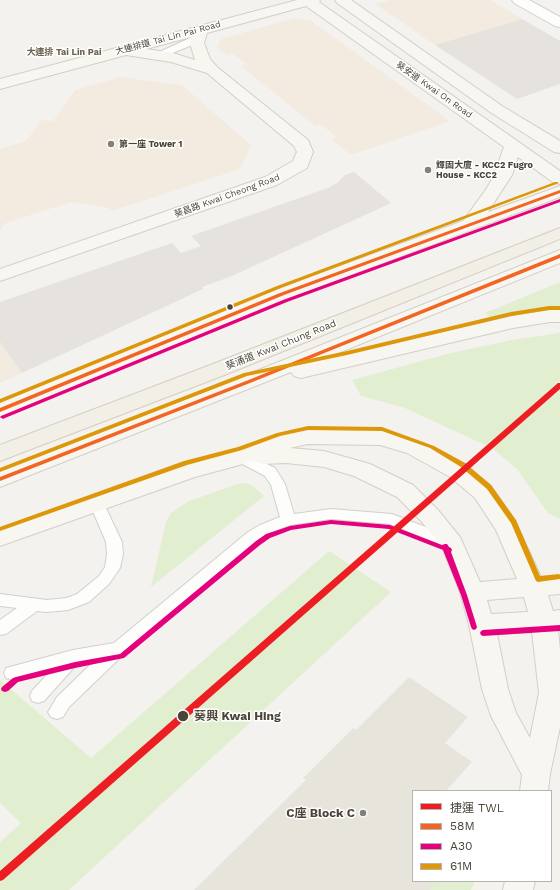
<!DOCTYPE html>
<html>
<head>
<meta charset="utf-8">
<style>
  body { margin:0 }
  #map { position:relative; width:560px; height:890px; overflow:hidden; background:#f4f2ee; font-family:"Work Sans","Noto Sans TC",sans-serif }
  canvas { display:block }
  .legend { position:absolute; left:412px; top:790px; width:140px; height:92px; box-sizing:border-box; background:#fff; border:1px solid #b7b4b0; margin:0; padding:5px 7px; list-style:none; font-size:12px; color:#4b4439 }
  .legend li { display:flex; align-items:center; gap:8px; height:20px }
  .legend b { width:20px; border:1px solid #b7b4b0 }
</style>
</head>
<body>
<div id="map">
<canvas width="560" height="890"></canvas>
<ul class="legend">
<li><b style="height:5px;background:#ed1d24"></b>捷運 TWL</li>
<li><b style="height:5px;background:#f26522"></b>58M</li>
<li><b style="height:5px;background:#e5007d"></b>A30</li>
<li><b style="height:5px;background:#dd9709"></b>61M</li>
</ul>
</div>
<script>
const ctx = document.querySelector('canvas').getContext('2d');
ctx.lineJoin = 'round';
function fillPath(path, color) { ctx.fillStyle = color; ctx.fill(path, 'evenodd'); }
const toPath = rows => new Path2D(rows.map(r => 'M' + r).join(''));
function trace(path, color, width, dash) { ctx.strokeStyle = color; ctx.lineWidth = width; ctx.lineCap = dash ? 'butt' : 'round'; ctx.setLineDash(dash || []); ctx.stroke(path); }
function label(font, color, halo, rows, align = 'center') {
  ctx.font = font + ' "Work Sans","Noto Sans TC",sans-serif'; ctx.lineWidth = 3; ctx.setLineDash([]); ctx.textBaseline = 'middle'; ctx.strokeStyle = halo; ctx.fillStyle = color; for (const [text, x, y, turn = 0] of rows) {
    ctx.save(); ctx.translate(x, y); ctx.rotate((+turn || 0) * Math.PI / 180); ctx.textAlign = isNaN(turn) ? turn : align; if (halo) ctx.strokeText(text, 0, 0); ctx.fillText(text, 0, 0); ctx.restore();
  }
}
fillPath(toPath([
  [409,677,468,717,445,743,472,762,446,791,413,791,413,881,472,881,470,890,194,890,306,780,303,778,353,728,356,730]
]), '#e7e4dc');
fillPath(toPath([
  [390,0,491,0,522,19,435,45,375,4],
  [294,18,310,20,450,121,351,155,331,139,337,137,320,124,315,126,241,66,246,64,232,53,227,55,217,47,221,39],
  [120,77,182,85,251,145,240,169,112,211,108,208,71,202,6,223,0,231,0,149,26,141,42,120,53,121,75,90],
  [0,342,22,373,0,383]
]), '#f3ebdf');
fillPath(toPath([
  [522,19,560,41,560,84,517,99,435,45],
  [354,172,391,203,232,276,202,287,203,289,22,373,0,342,0,302,172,243,181,253,201,246,191,236,328,188,337,183,345,175]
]), '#e6e2de');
fillPath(toPath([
  [560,282,560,307,544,307,490,317,485,313],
  [560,333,560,519,548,513,517,469,492,448,405,408,361,396,352,380,447,354,512,340],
  [246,483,254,487,264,496,151,587,166,522,171,513,189,501,238,484],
  [329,551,391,592,69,890,0,890,0,842,21,823,0,803,0,680,91,758],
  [434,881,475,881,471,890,429,890]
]), '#e1eecf');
const lane = toPath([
  [199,34,204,37,192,45,163,57,157,57,155,55,157,53,199,34],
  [242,452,275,468,285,484,294,514,331,509,392,514,454,538,457,542,454,546,449,548,390,524,331,519,290,525,270,533,258,540,124,654,69,707,63,717,57,719,51,717,48,712,57,697,96,659,78,663,44,701,38,703,32,701,30,696,32,691,52,669,12,680,6,678,4,673,6,668,73,650,114,643,248,532,260,525,280,517,271,485,265,476,237,461,235,457,237,453,242,452],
  [96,497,101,498,103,502,122,542,123,554,120,568,109,584,89,602,68,610,47,612,37,611,6,634,0,635,0,620,17,608,0,606,0,594,47,600,67,598,77,594,99,576,105,567,107,554,106,542,89,502,91,498,96,497]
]);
const street = toPath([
  [512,0,529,0,560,17,560,27,555,26,514,3,512,0]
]);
const secondary = toPath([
  [297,0,320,0,319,2,560,171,560,184,554,183,518,157,512,175,488,212,560,186,560,197,289,298,0,417,0,402,275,290,463,221,487,188,494,175,504,147,306,6,207,33,204,43,210,59,217,67,308,140,313,152,307,168,277,185,0,281,0,269,265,177,293,161,297,152,294,146,207,73,171,62,126,55,0,89,0,79,297,0],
  [191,37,190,43,195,60,173,53,146,49,191,37],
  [335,0,351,0,502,106,560,141,560,153,554,152,490,112,337,3,335,0],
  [560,250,560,263,321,360,513,316,550,310,560,310,560,322,550,322,513,328,301,378,294,376,291,372,0,487,0,470,241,377,560,250],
  [308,428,381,429,423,443,466,465,491,486,515,521,541,577,560,576,560,594,548,595,553,611,560,610,560,630,558,630,560,650,560,727,550,774,548,791,520,791,522,775,491,716,482,689,469,625,460,592,442,547,422,522,397,497,354,476,324,467,286,463,262,464,254,461,195,477,0,546,0,528,181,465,236,451,273,437,308,428],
  [308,444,380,445,407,453,450,477,475,498,496,530,517,579,480,582,460,537,438,510,413,485,370,464,324,451,290,448,308,444],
  [524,597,528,612,491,614,487,600,524,597],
  [532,632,539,693,530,738,516,713,508,689,497,634,532,632],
  [505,881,535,881,533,890,503,890,505,881]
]);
const primary = toPath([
  [560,228,560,239,227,374,0,461,0,445,213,364,560,228]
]);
trace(lane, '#d2d0cb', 2);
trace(street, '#d2d0cb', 2);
trace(secondary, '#d3cfc5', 2);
trace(primary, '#d6cebb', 2);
fillPath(lane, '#fdfdfc');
fillPath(street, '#fdfdfc');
fillPath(secondary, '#f7f6f1');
fillPath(primary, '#f2efe6');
fillPath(toPath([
  [560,190,560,193,284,295,0,412,0,408,280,293,560,190],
  [560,254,560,258,250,383,0,481,0,477,246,381,560,254]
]), '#f26522');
fillPath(toPath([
  [560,199,560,202,287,302,5,418,3,419,0,417,1,416,283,300,560,199],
  [331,520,390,525,442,545,445,544,447,544,449,547,451,548,452,550,451,552,467,595,477,627,476,629,474,630,472,629,471,627,461,595,443,550,389,529,331,524,291,530,270,538,260,545,124,658,75,668,18,682,8,691,5,692,2,691,1,689,2,687,13,678,16,677,75,662,120,654,256,541,266,534,290,526,331,520],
  [560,625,560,631,483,636,481,635,480,633,481,631,483,630,560,625]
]), '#e5007d');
fillPath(toPath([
  [555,182,557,182,559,183,281,288,0,403,0,399,277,286,555,182],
  [549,306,560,306,560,310,549,310,511,316,347,355,247,376,0,472,0,468,244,373,347,351,511,312,549,306],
  [308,426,382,427,434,446,465,463,491,485,516,520,540,576,559,574,560,575,560,579,538,582,536,581,511,523,487,489,461,467,430,448,382,431,308,430,280,436,242,450,187,465,0,531,0,527,184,461,238,447,277,433,308,426]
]), '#dd9709');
fillPath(toPath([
  [558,383,560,383,560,389,3,880,0,881,0,871,558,383]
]), '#ed1d24');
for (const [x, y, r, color] of [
  [111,144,4,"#868178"],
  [428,170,4,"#868178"],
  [230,307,3.5,"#4b4439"],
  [183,716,6,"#4b4439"],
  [363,813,4,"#868178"]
]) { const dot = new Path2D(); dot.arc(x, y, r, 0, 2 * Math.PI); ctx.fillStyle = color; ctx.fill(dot); trace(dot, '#fff', 1.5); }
label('9px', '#4b4439', '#fff', [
  ["大連排道 Tai Lin Pai Road",168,38,-15],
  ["葵安道 Kwai On Road",434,90,35],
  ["葵昌路 Kwai Cheong Road",227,196,-20]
]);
label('bold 9px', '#6e6250', '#fff', [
  ["大連排 Tai Lin Pai",64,52]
]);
label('bold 9px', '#4b4439', '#fff', [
  ["第一座 Tower 1",119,144],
  ["輝固大廈 - KCC2 Fugro",436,165],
  ["House - KCC2",436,175]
], 'left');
label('10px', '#4b4439', '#fff', [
  ["葵涌道 Kwai Chung Road",281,345,-22]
]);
label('bold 12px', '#4b4439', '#fff', [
  ["葵興 Kwai Hing",194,716]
], 'left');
label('bold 12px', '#4b4439', '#fff', [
  ["C座 Block C",355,813]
], 'right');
</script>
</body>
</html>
